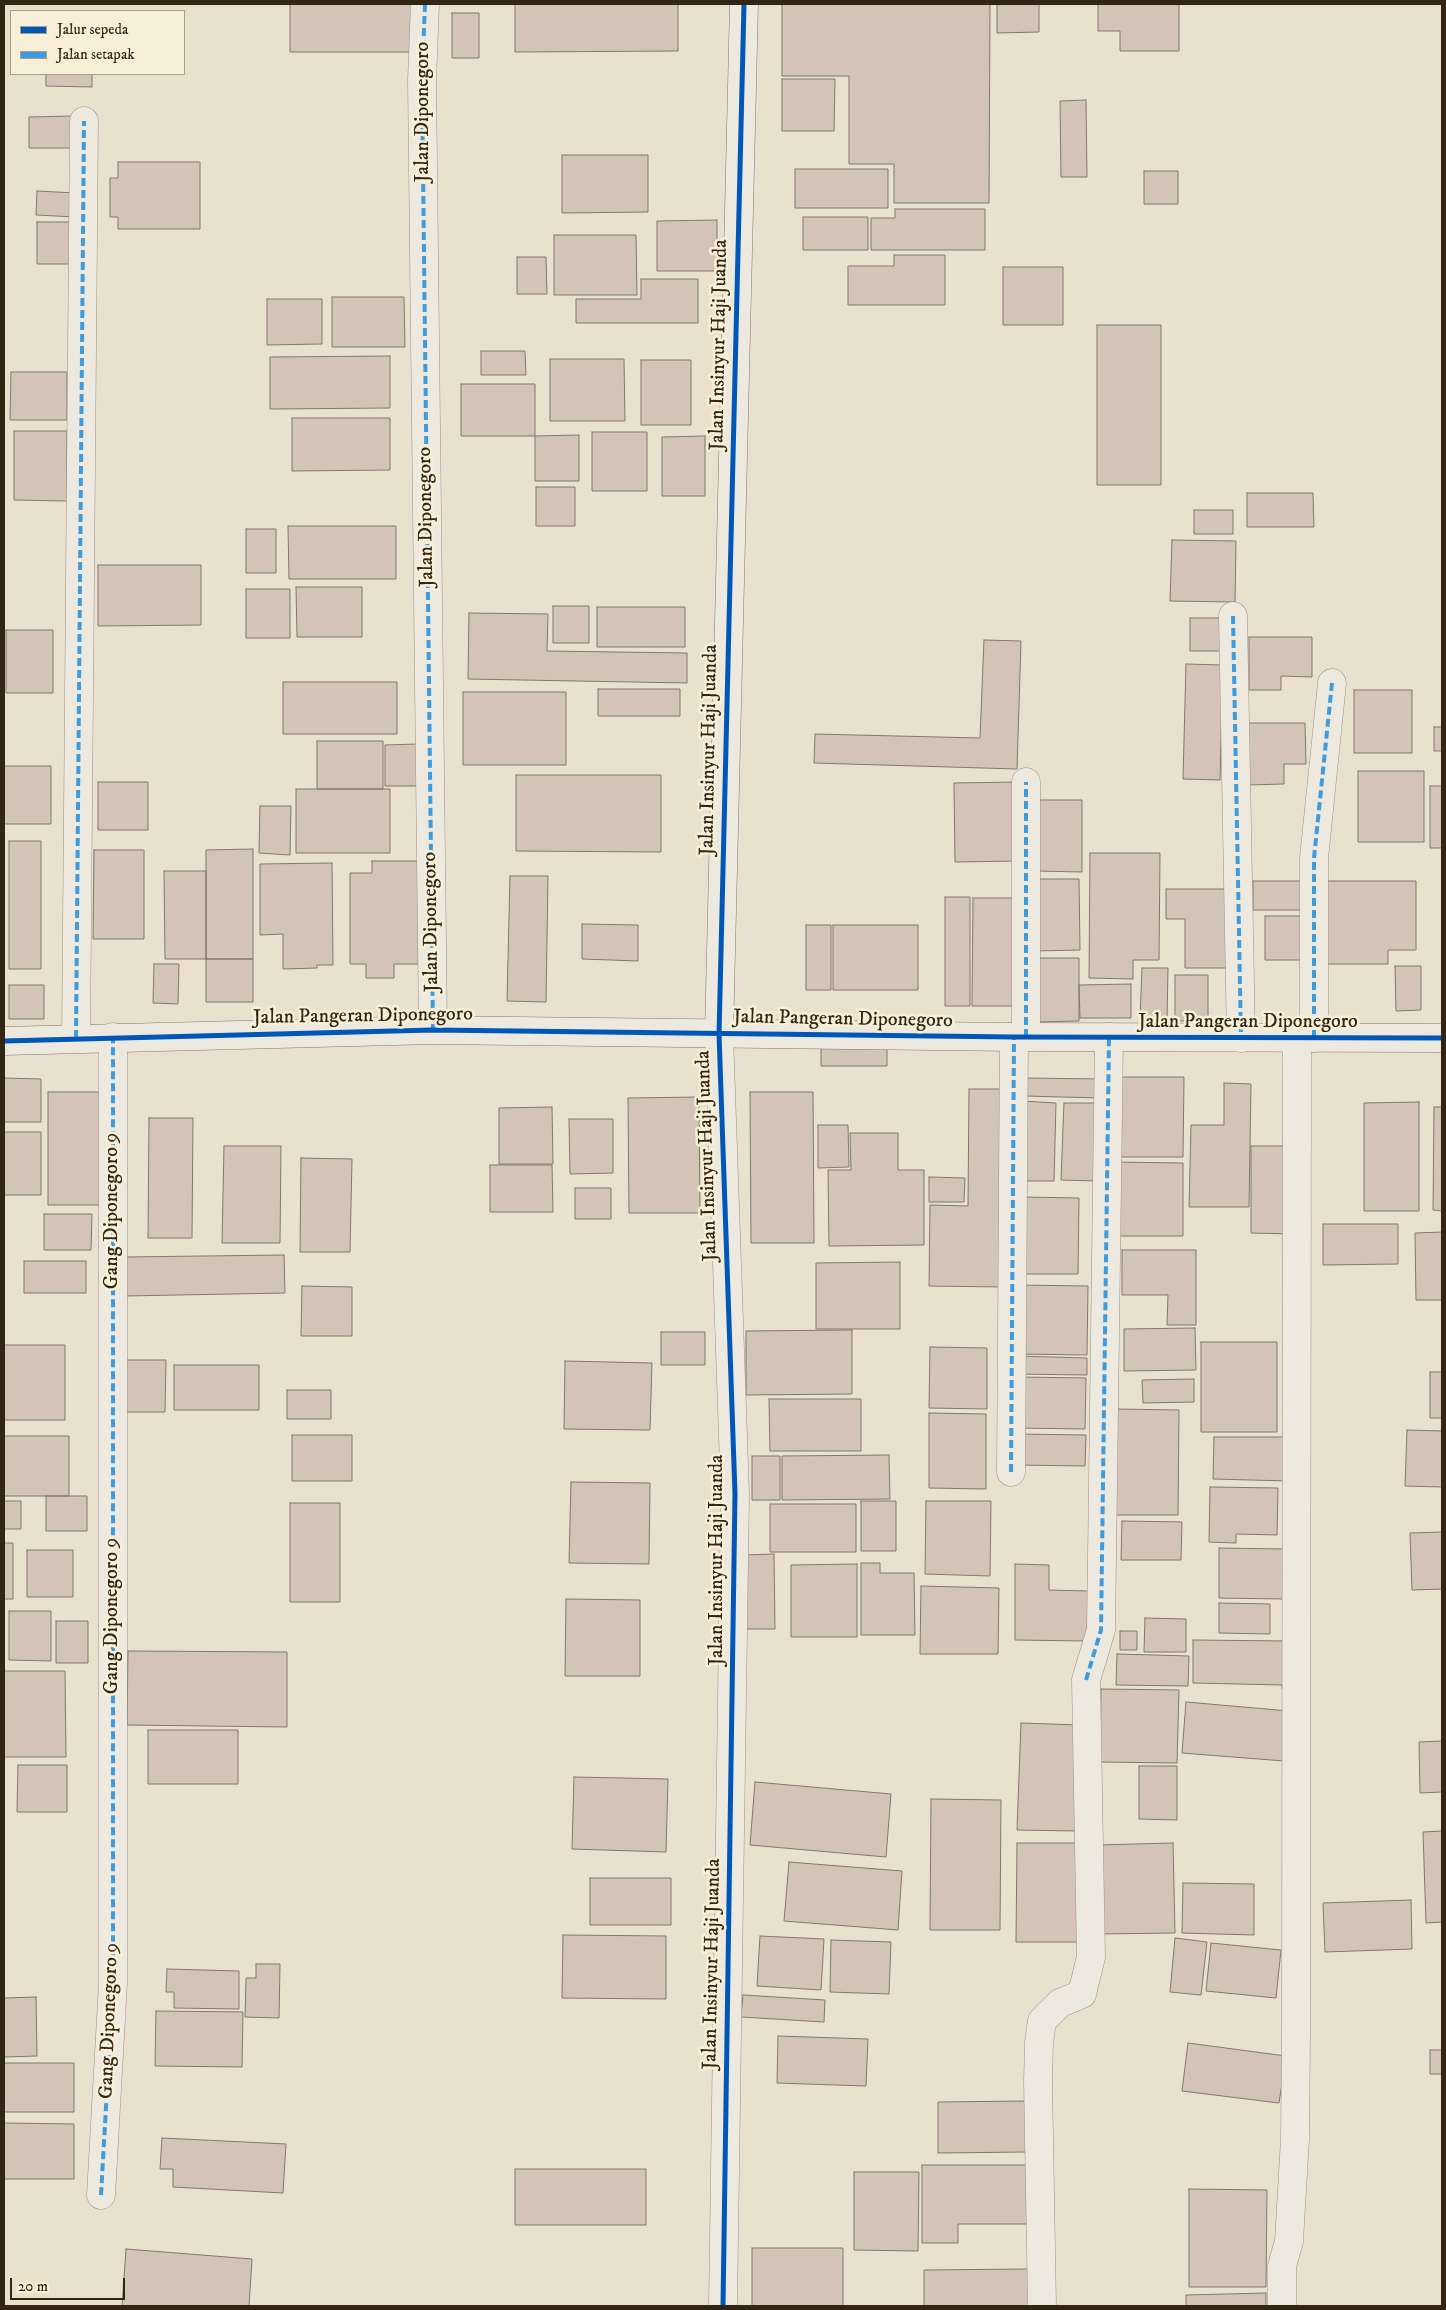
<!DOCTYPE html>
<html>
<head>
<meta charset="utf-8">
<style>
  body { margin:0 }
  #map { position:relative; width:1446px; height:2310px; overflow:hidden; background:#e9e1ce; font-family:"IM FELL DW Pica",serif }
  canvas { display:block }
  .frame { position:absolute; inset:0; border:5px solid #322513; pointer-events:none }
  .legend { position:absolute; left:10px; top:10px; width:175px; height:65px; box-sizing:border-box; background:#f8efd8; border:1px solid #a99e89; margin:0; padding:6px 9px; list-style:none; font-size:15px; color:#322513 }
  .legend li { display:flex; align-items:center; gap:10px; height:25px }
  .legend b { width:25px; border:1px solid #a99e89 }
  .scale { position:absolute; left:10px; top:2278px; width:115px; height:22px; box-sizing:border-box; border:2px solid #322513; border-top:0; padding-left:6px; font-size:15px; line-height:18px; white-space:nowrap; color:#322513; -webkit-text-stroke:4px #f8efd8; paint-order:stroke }
</style>
</head>
<body>
<div id="map">
<canvas width="1446" height="2310"></canvas>
<div class="frame"></div>
<ul class="legend">
<li><b style="height:6px;background:#0057b8"></b>Jalur sepeda</li>
<li><b style="height:6px;background:#3e9cde"></b>Jalan setapak</li>
</ul>
<div class="scale">20 m</div>
</div>
<script>
const ctx = document.querySelector('canvas').getContext('2d');
ctx.lineJoin = 'round';
function fillPath(path, color) { ctx.fillStyle = color; ctx.fill(path, 'evenodd'); }
const toPath = rows => new Path2D(rows.map(r => 'M' + r).join(''));
function trace(path, color, width, dash) { ctx.strokeStyle = color; ctx.lineWidth = width; ctx.lineCap = dash ? 'butt' : 'round'; ctx.setLineDash(dash || []); ctx.stroke(path); }
function label(font, color, halo, rows, align = 'center') {
  ctx.font = font + ' "IM FELL DW Pica",serif'; ctx.lineWidth = 5; ctx.setLineDash([]); ctx.textBaseline = 'middle'; ctx.strokeStyle = halo; ctx.fillStyle = color; for (const [text, x, y, turn = 0] of rows) {
    ctx.save(); ctx.translate(x, y); ctx.rotate((+turn || 0) * Math.PI / 180); ctx.textAlign = isNaN(turn) ? turn : align; if (halo) ctx.strokeText(text, 0, 0); ctx.fillText(text, 0, 0); ctx.restore();
  }
}
const building = toPath([
  [290,4,414,4,414,52,290,52,290,4],
  [515,4,678,4,678,51,515,52,515,4],
  [782,4,990,4,989,203,894,203,894,164,849,164,849,76,782,76,782,4],
  [997,4,1039,4,1039,32,997,33,997,4],
  [1098,4,1179,4,1179,51,1120,51,1120,31,1098,31,1098,4],
  [452,13,479,13,479,58,452,58,452,13],
  [46,74,92,74,92,87,46,86,46,74],
  [782,79,835,79,834,131,782,131,782,79],
  [1086,100,1087,177,1061,177,1060,101,1086,100],
  [72,116,73,148,29,148,29,117,72,116],
  [562,155,648,155,648,212,562,213,562,155],
  [118,162,200,162,200,229,118,229,118,217,110,217,110,178,118,178,118,162],
  [795,169,888,169,888,208,795,208,795,169],
  [1144,171,1178,171,1178,204,1144,204,1144,171],
  [37,191,76,193,75,217,36,215,37,191],
  [895,209,985,209,985,250,871,250,871,218,895,218,895,209],
  [803,217,868,217,868,250,803,250,803,217],
  [717,220,717,271,657,271,657,221,717,220],
  [37,222,70,222,70,264,37,264,37,222],
  [554,235,636,235,637,295,554,295,554,235],
  [894,255,945,255,945,305,848,305,848,266,894,266,894,255],
  [517,257,546,257,547,294,517,294,517,257],
  [1003,267,1063,267,1063,325,1003,325,1003,267],
  [641,279,698,279,698,323,576,323,576,299,641,299,641,279],
  [332,297,404,297,405,347,332,347,332,297],
  [267,299,322,299,322,344,267,345,267,299],
  [1097,325,1161,325,1161,485,1097,485,1097,325],
  [481,351,525,351,526,375,481,375,481,351],
  [390,356,390,408,270,409,270,357,390,356],
  [550,359,624,359,625,421,550,421,550,359],
  [641,360,691,360,691,425,641,425,641,360],
  [11,372,67,372,67,420,10,420,11,372],
  [461,384,535,384,535,436,461,436,461,384],
  [292,418,390,418,390,470,292,471,292,418],
  [14,431,67,431,67,501,14,500,14,431],
  [592,432,647,432,647,491,592,491,592,432],
  [579,435,579,481,535,481,535,436,579,435],
  [705,436,705,496,662,496,662,437,705,436],
  [536,487,575,487,575,526,536,526,536,487],
  [1247,493,1313,493,1314,527,1247,527,1247,493],
  [1194,510,1233,510,1233,534,1194,534,1194,510],
  [288,526,396,526,396,579,289,579,288,526],
  [246,529,276,529,276,573,246,573,246,529],
  [1172,540,1236,541,1235,602,1170,601,1172,540],
  [98,565,201,565,201,625,98,626,98,565],
  [296,587,362,587,362,637,297,637,296,587],
  [246,589,290,589,290,638,246,638,246,589],
  [553,606,589,606,589,643,553,643,553,606],
  [597,607,685,607,685,647,597,647,597,607],
  [469,613,548,614,547,651,687,653,687,683,468,679,469,613],
  [1190,618,1224,618,1224,651,1190,651,1190,618],
  [6,630,53,630,53,693,6,693,6,630],
  [1249,637,1312,637,1312,677,1281,676,1281,690,1249,690,1249,637],
  [984,640,1021,641,1017,769,814,763,815,734,980,738,984,640],
  [1186,664,1223,665,1220,780,1183,779,1186,664],
  [283,682,397,682,397,734,283,734,283,682],
  [598,689,680,689,680,716,598,716,598,689],
  [1354,690,1412,690,1412,753,1354,753,1354,690],
  [463,692,566,692,566,765,463,765,463,692],
  [1247,723,1305,723,1306,764,1284,764,1284,784,1248,785,1247,723],
  [1434,727,1442,727,1442,751,1434,751,1434,727],
  [317,741,383,741,383,789,317,789,317,741],
  [417,744,417,786,385,786,385,745,417,744],
  [4,766,51,766,51,824,4,824,4,766],
  [1358,771,1424,771,1424,842,1358,842,1358,771],
  [516,775,661,775,661,852,516,851,516,775],
  [98,782,148,782,148,830,98,830,98,782],
  [1017,782,1018,861,955,862,954,783,1017,782],
  [1430,786,1442,786,1442,848,1430,848,1430,786],
  [296,789,390,789,390,853,296,853,296,789],
  [1036,800,1082,800,1082,872,1036,871,1036,800],
  [260,806,291,806,290,855,259,853,260,806],
  [9,841,41,841,41,969,9,969,9,841],
  [253,849,253,959,206,959,206,850,253,849],
  [94,850,144,850,144,939,93,939,94,850],
  [1090,853,1160,853,1159,960,1133,960,1133,979,1089,978,1090,853],
  [372,861,420,861,420,964,394,964,394,978,366,978,366,964,350,964,350,873,372,873,372,861],
  [332,863,333,965,317,965,317,968,283,969,283,934,260,935,260,864,332,863],
  [164,871,206,871,206,959,165,959,164,871],
  [510,876,548,876,546,1002,507,1001,510,876],
  [1033,879,1079,879,1080,950,1034,951,1033,879],
  [1253,881,1309,881,1309,910,1253,910,1253,881],
  [1324,881,1416,881,1416,950,1388,950,1388,964,1324,964,1324,881],
  [1166,889,1226,889,1226,968,1185,968,1185,919,1166,919,1166,889],
  [945,897,970,897,970,1006,945,1006,945,897],
  [973,898,1019,898,1019,1006,972,1006,973,898],
  [1265,916,1304,916,1304,960,1265,960,1265,916],
  [582,924,638,925,638,961,582,959,582,924],
  [806,925,831,925,831,990,806,990,806,925],
  [833,925,918,925,918,990,833,990,833,925],
  [1034,958,1079,958,1079,1021,1035,1022,1034,958],
  [206,959,253,959,253,1002,206,1002,206,959],
  [154,964,179,964,178,1004,153,1003,154,964],
  [1395,966,1421,966,1421,1010,1396,1011,1395,966],
  [1142,968,1168,968,1167,1020,1140,1019,1142,968],
  [1175,975,1208,975,1208,1021,1175,1021,1175,975],
  [1131,984,1131,1018,1080,1018,1079,985,1131,984],
  [9,985,44,985,44,1019,9,1019,9,985],
  [887,1037,887,1066,821,1066,821,1038,887,1037],
  [1113,1077,1184,1077,1183,1157,1113,1157,1113,1077],
  [4,1078,41,1079,41,1122,4,1122,4,1078],
  [1025,1078,1100,1079,1100,1098,1024,1096,1025,1078],
  [1224,1083,1251,1084,1249,1207,1189,1207,1191,1125,1224,1125,1224,1083],
  [969,1089,1004,1089,1002,1287,929,1286,930,1205,968,1206,969,1089],
  [48,1092,102,1092,102,1205,48,1205,48,1092],
  [750,1092,813,1092,814,1243,751,1243,750,1092],
  [699,1097,700,1213,629,1213,628,1098,699,1097],
  [1022,1101,1056,1103,1054,1181,1019,1181,1022,1101],
  [1419,1102,1419,1211,1364,1211,1364,1103,1419,1102],
  [1064,1103,1100,1103,1097,1181,1061,1180,1064,1103],
  [552,1107,553,1164,499,1164,499,1108,552,1107],
  [1434,1107,1442,1107,1442,1211,1433,1210,1434,1107],
  [149,1118,193,1118,192,1238,148,1238,149,1118],
  [569,1119,613,1119,613,1173,570,1174,569,1119],
  [818,1125,848,1125,849,1167,818,1168,818,1125],
  [4,1132,41,1132,41,1195,4,1195,4,1132],
  [850,1133,898,1133,898,1170,924,1170,924,1245,829,1246,828,1170,851,1170,850,1133],
  [224,1146,281,1146,280,1243,222,1243,224,1146],
  [1251,1146,1295,1146,1294,1234,1251,1233,1251,1146],
  [301,1158,352,1159,350,1252,300,1252,301,1158],
  [1113,1162,1183,1163,1183,1236,1112,1236,1113,1162],
  [490,1165,552,1165,553,1212,490,1212,490,1165],
  [929,1177,965,1178,964,1202,929,1202,929,1177],
  [575,1188,611,1188,611,1219,575,1219,575,1188],
  [1024,1197,1079,1198,1078,1274,1023,1274,1024,1197],
  [44,1214,92,1214,91,1250,44,1250,44,1214],
  [1323,1224,1398,1224,1398,1264,1323,1265,1323,1224],
  [1442,1232,1442,1300,1416,1300,1415,1233,1442,1232],
  [1122,1250,1196,1250,1196,1325,1167,1325,1168,1295,1122,1295,1122,1250],
  [284,1255,285,1293,125,1296,125,1257,284,1255],
  [24,1261,86,1261,86,1293,24,1293,24,1261],
  [900,1262,900,1329,816,1329,816,1263,900,1262],
  [1017,1285,1088,1286,1087,1355,1017,1354,1017,1285],
  [302,1286,352,1287,352,1336,301,1336,302,1286],
  [1195,1328,1196,1370,1124,1371,1124,1329,1195,1328],
  [852,1330,852,1394,746,1395,746,1331,852,1330],
  [661,1332,705,1332,705,1365,661,1365,661,1332],
  [1201,1342,1277,1342,1277,1432,1201,1432,1201,1342],
  [4,1345,65,1345,65,1420,4,1420,4,1345],
  [930,1347,987,1348,987,1409,929,1408,930,1347],
  [1017,1356,1087,1358,1087,1375,1017,1374,1017,1356],
  [123,1360,166,1360,165,1412,123,1412,123,1360],
  [565,1361,652,1363,650,1430,564,1429,565,1361],
  [174,1365,259,1365,259,1410,174,1410,174,1365],
  [1430,1372,1442,1372,1442,1418,1430,1418,1430,1372],
  [1019,1377,1086,1378,1085,1429,1018,1428,1019,1377],
  [1194,1379,1194,1402,1143,1403,1142,1380,1194,1379],
  [287,1390,331,1390,331,1419,287,1419,287,1390],
  [769,1399,861,1399,861,1451,770,1451,769,1399],
  [1116,1409,1179,1410,1178,1515,1115,1515,1116,1409],
  [929,1413,986,1414,986,1489,929,1488,929,1413],
  [1407,1430,1442,1431,1442,1487,1405,1486,1407,1430],
  [1017,1434,1086,1435,1085,1466,1017,1465,1017,1434],
  [292,1435,352,1435,352,1481,292,1481,292,1435],
  [4,1436,69,1436,69,1496,4,1496,4,1436],
  [1214,1437,1289,1437,1289,1481,1213,1479,1214,1437],
  [889,1455,890,1499,782,1500,782,1456,889,1455],
  [752,1456,780,1456,780,1500,752,1500,752,1456],
  [571,1482,650,1483,649,1564,569,1563,571,1482],
  [1210,1487,1278,1488,1277,1535,1236,1534,1236,1543,1209,1542,1210,1487],
  [46,1496,87,1496,87,1531,46,1531,46,1496],
  [4,1501,21,1501,21,1529,4,1529,4,1501],
  [861,1501,896,1501,896,1551,861,1551,861,1501],
  [926,1501,991,1501,990,1576,925,1574,926,1501],
  [290,1503,340,1503,340,1602,290,1602,290,1503],
  [770,1504,856,1504,856,1552,770,1552,770,1504],
  [1122,1521,1182,1522,1181,1560,1121,1560,1122,1521],
  [1442,1532,1442,1589,1412,1590,1410,1533,1442,1532],
  [4,1543,13,1543,13,1599,4,1599,4,1543],
  [1219,1548,1283,1549,1283,1599,1219,1598,1219,1548],
  [27,1550,73,1550,73,1597,27,1597,27,1550],
  [774,1554,775,1629,744,1629,744,1555,774,1554],
  [861,1563,880,1563,880,1573,914,1573,915,1635,861,1635,861,1563],
  [857,1564,857,1637,791,1637,791,1565,857,1564],
  [1015,1564,1049,1565,1049,1590,1088,1591,1087,1641,1015,1640,1015,1564],
  [921,1586,999,1588,998,1654,920,1654,921,1586],
  [566,1599,640,1600,640,1676,565,1676,566,1599],
  [1219,1603,1270,1604,1270,1634,1219,1633,1219,1603],
  [9,1611,51,1611,51,1661,9,1660,9,1611],
  [1145,1618,1186,1619,1186,1652,1144,1652,1145,1618],
  [56,1621,88,1621,88,1663,56,1663,56,1621],
  [1120,1631,1137,1631,1137,1650,1120,1650,1120,1631],
  [1193,1640,1287,1641,1287,1689,1282,1689,1282,1685,1193,1683,1193,1640],
  [128,1651,287,1652,287,1727,127,1725,128,1651],
  [1117,1654,1189,1656,1188,1686,1116,1685,1117,1654],
  [4,1671,65,1671,66,1757,4,1757,4,1671],
  [1101,1689,1179,1690,1177,1763,1100,1762,1101,1689],
  [1186,1702,1289,1711,1284,1761,1182,1753,1186,1702],
  [1021,1723,1080,1725,1077,1831,1017,1830,1021,1723],
  [148,1730,238,1730,238,1784,148,1784,148,1730],
  [1442,1741,1442,1792,1420,1793,1419,1742,1442,1741],
  [18,1765,67,1765,67,1812,17,1812,18,1765],
  [1139,1766,1177,1766,1177,1820,1139,1819,1139,1766],
  [574,1777,668,1779,666,1852,572,1849,574,1777],
  [755,1782,891,1794,886,1857,750,1845,755,1782],
  [931,1799,1001,1800,1000,1930,930,1930,931,1799],
  [1442,1831,1442,1922,1426,1923,1423,1832,1442,1831],
  [1017,1843,1080,1843,1080,1942,1016,1942,1017,1843],
  [1173,1843,1175,1933,1098,1934,1097,1845,1173,1843],
  [789,1862,902,1871,898,1930,784,1921,789,1862],
  [590,1878,671,1878,671,1925,590,1925,590,1878],
  [1183,1883,1254,1884,1254,1935,1182,1933,1183,1883],
  [1411,1900,1412,1949,1325,1952,1323,1903,1411,1900],
  [563,1935,666,1936,666,1999,562,1998,563,1935],
  [760,1936,824,1939,821,1990,757,1986,760,1936],
  [1175,1938,1207,1942,1201,1995,1170,1992,1175,1938],
  [831,1940,891,1942,889,1994,830,1992,831,1940],
  [1211,1943,1281,1950,1276,1998,1206,1991,1211,1943],
  [256,1964,280,1964,279,2018,245,2017,246,1978,256,1978,256,1964],
  [167,1969,239,1971,239,2009,174,2008,174,1992,166,1992,167,1969],
  [743,1995,825,2000,824,2022,741,2017,743,1995],
  [36,1997,37,2056,4,2057,4,1998,36,1997],
  [156,2011,243,2012,242,2067,155,2066,156,2011],
  [778,2036,868,2039,866,2086,777,2083,778,2036],
  [1188,2043,1286,2056,1279,2103,1182,2091,1188,2043],
  [1430,2050,1442,2050,1442,2074,1430,2074,1430,2050],
  [4,2063,74,2063,74,2112,4,2112,4,2063],
  [1026,2101,1027,2152,938,2153,938,2102,1026,2101],
  [4,2123,74,2124,74,2179,4,2179,4,2123],
  [162,2138,286,2144,283,2193,173,2187,173,2169,160,2169,162,2138],
  [922,2165,1034,2165,1034,2224,958,2224,958,2243,922,2243,922,2165],
  [515,2169,646,2169,646,2225,515,2225,515,2169],
  [854,2172,919,2172,918,2251,854,2250,854,2172],
  [1189,2189,1267,2190,1266,2287,1189,2287,1189,2189],
  [752,2248,843,2248,843,2306,752,2306,752,2248],
  [126,2249,252,2259,249,2306,122,2306,126,2249],
  [1029,2269,1030,2306,924,2306,924,2270,1029,2269],
  [1266,2293,1266,2306,1186,2306,1186,2295,1266,2293]
]);
fillPath(building, '#d4c4b8');
trace(building, '#7f786d', 1);
const street = toPath([
  [425,4,422,80,433,1030],
  [1233,616,1241,1038],
  [719,1034,735,1494,723,2306],
  [1026,1037,1026,782],
  [76,1038,84,121],
  [1314,1038,1314,858,1332,683],
  [1011,1472,1014,1037],
  [101,2195,113,1983,113,1037],
  [1042,2306,1038,2081,1039,2043,1042,2021,1060,2003,1082,1994,1091,1957,1086,1680,1101,1630,1109,1037],
  [1282,2306,1282,2266,1289,2241,1295,2139,1296,2034,1297,1038]
]);
const secondary = toPath([
  [719,1034,744,4],
  [4,1041,433,1030,1014,1037,1442,1038]
]);
trace(street, '#999285', 29);
trace(secondary, '#7f786d', 29);
trace(street, '#ede9df', 28);
trace(secondary, '#ede9df', 28);
trace(toPath([
  [425,4,422,80,433,1030],
  [1233,616,1241,1038],
  [1026,1037,1026,782],
  [76,1038,84,121],
  [1314,1038,1314,858,1332,683],
  [1011,1472,1014,1037],
  [1086,1680,1101,1630,1109,1037],
  [101,2195,113,1983,113,1037]
]), '#3e9cde', 4, [8, 4]);
trace(toPath([
  [4,1041,433,1030,1014,1037,1442,1038],
  [723,2306,735,1494,719,1034,744,4]
]), '#0057b8', 5);
label('20px', '#322513', '#f8efd8', [
  ["Jalan Diponegoro",424,112,-90],
  ["Jalan Insinyur Haji Juanda",720,345,-89],
  ["Jalan Diponegoro",427,517,-91],
  ["Jalan Insinyur Haji Juanda",710,750,-89],
  ["Jalan Diponegoro",432,922,-91],
  ["Jalan Pangeran Diponegoro",363,1017,-1],
  ["Jalan Pangeran Diponegoro",843,1020,1],
  ["Jalan Pangeran Diponegoro",1248,1023],
  ["Jalan Insinyur Haji Juanda",708,1156,-92],
  ["Gang Diponegoro 9",113,1211,-90],
  ["Jalan Insinyur Haji Juanda",718,1560,-90],
  ["Gang Diponegoro 9",113,1616,-90],
  ["Jalan Insinyur Haji Juanda",713,1964,-89],
  ["Gang Diponegoro 9",110,2021,-88]
]);
</script>
</body>
</html>
